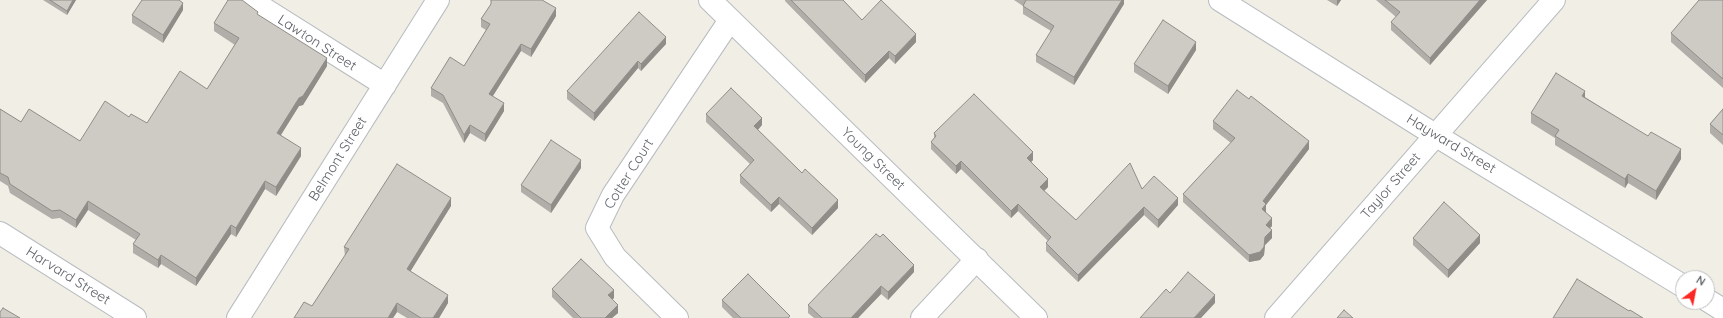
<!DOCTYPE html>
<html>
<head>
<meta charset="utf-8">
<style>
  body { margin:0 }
  #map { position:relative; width:1723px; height:318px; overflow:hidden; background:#f1eee5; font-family:Quicksand,sans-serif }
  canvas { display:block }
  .north { position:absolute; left:1675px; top:270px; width:40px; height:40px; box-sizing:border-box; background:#fff; border:1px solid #bec0c2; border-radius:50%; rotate:32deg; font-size:11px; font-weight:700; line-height:16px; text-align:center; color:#5d6267 }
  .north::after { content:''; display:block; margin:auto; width:14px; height:18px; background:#fa2722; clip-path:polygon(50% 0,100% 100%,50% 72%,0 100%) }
</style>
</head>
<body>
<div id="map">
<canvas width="1723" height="318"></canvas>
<div class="north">N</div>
</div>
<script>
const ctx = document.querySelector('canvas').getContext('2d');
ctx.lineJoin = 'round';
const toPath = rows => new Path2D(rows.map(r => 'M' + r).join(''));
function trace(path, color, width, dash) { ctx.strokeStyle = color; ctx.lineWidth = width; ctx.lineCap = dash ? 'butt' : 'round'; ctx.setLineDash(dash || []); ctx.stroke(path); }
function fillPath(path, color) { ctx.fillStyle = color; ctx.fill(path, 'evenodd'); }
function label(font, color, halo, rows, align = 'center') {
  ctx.font = font + ' Quicksand,sans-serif'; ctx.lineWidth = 3; ctx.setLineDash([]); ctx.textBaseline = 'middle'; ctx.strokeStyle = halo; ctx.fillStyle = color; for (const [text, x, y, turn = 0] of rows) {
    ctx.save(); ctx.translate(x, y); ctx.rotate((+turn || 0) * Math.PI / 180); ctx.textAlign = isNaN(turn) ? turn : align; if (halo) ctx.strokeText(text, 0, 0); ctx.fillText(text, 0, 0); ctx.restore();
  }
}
const minor = toPath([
  [250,0,385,85],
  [710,0,1036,318],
  [1220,0,1435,135,1683,286],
  [0,233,135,318],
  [1707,300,1723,310],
  [238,318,438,0],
  [677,318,615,257,597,228,613,195,730,20],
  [922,318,977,259],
  [1276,318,1554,0]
]);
trace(minor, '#b8bcc0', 24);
trace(minor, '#fff', 22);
fillPath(toPath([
  [43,0,76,0,67,15],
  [785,0,843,0,862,20,916,42,895,64,889,58,865,83,785,1],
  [1014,0,1124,0,1124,4,1074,85,1036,62,1036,55,1051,31,1023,14,1023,6],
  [1327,0,1341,0,1337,6],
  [1376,0,1487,0,1430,65,1391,30,1391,22,1396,17],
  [1723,0,1723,88,1671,42,1671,33],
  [491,4,556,16,531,57,521,51,493,96,504,111,485,142,470,133,464,143,443,103,431,96,431,88,464,66,486,30,481,27,481,19],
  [183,10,163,43,132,23,132,15],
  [258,15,327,66,303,105,299,106,281,135,301,156,276,196,265,189,236,237,231,234,196,286,161,264,158,268,133,253,133,244,136,240,88,210,76,228,60,218,52,219,10,193,8,186,0,181,0,109,21,122,80,141,129,117,147,123,207,89,235,45,214,31,214,23],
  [666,44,641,71,638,68,594,121,567,99,567,91],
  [1196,50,1168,94,1134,72,1134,64],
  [1585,97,1681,159,1656,200,1628,183,1625,188,1555,145,1555,138,1531,123,1531,113],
  [1723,109,1723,145,1710,133,1710,124],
  [706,114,762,125,758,130,838,208,812,235,779,204,771,212,740,183,740,175,750,164,706,122],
  [1213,121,1309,149,1266,205,1266,212,1272,226,1270,228,1272,238,1265,245,1264,255,1260,260,1249,262,1183,202,1183,194,1231,143,1213,129],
  [934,133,1033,160,1031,162,1048,187,1044,191,1076,220,1142,189,1178,205,1158,228,1144,215,1078,282,1046,251,1046,243,1048,241,1018,211,1011,218,961,169,956,174,931,149,931,142,934,138],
  [581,168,551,213,521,192,521,185],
  [451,206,410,271,448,303,439,318,407,318,397,312,393,318,294,318,312,306,345,256,344,247],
  [1413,238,1480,243,1448,278,1413,245],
  [914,272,888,300,881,294,858,318,814,318,808,313,808,305],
  [552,289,614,298,612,299,618,313,612,318,573,318,552,297],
  [722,300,790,318,733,318,722,307]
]), '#b1aea9');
fillPath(toPath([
  [73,0,76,0,67,15,67,11],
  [1122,0,1124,0,1124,4,1074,85,1074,77],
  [1337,0,1341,0,1337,6],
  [1480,0,1487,0,1430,65,1430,58],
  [183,3,183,10,163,43,163,35],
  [556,8,556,16,531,57,531,49],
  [916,34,916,42,895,64,895,56],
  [666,37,666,44,641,71,641,64],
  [1196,42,1196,50,1168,94,1168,86],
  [521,44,521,51,489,102,489,94],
  [889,51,889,58,865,83,865,75],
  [327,58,327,66,303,105,299,106,277,141,277,133,299,98],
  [638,61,638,68,594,121,594,113],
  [1585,91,1585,100,1582,96],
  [504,103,504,111,485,142,485,134],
  [762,118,762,125,754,134,754,126],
  [470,125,470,133,464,143,464,135],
  [1309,141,1309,149,1266,205,1266,212,1262,217,1263,201],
  [301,148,301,156,276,196,276,187],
  [1681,149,1681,159,1656,200,1656,191],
  [1033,152,1033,160,1027,166,1027,158],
  [581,160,581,168,551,213,551,205],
  [961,161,961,169,956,174,956,166],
  [1628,174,1628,183,1625,188,1625,179],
  [1048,179,1048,187,1040,195,1040,187],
  [265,181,265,189,236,237,236,228],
  [779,197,779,204,771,212,771,205],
  [451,198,451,206,407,277,407,269],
  [1178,198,1178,205,1158,228,1158,220],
  [838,200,838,208,812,235,812,228],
  [88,201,88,210,76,228,76,220],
  [1018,204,1018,211,1011,218,1011,211],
  [1144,207,1144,215,1078,282,1078,275],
  [1272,218,1272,226,1266,232,1266,225],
  [231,225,231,234,196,286,196,278],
  [1272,230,1272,238,1265,245,1264,255,1260,260,1249,262,1249,255],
  [1480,235,1480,243,1448,278,1448,270],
  [161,255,161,264,158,268,158,260],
  [914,265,914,272,888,300,888,292],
  [881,286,881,294,858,318,851,318],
  [614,290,614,298,608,303,608,295],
  [448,295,448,303,439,318,433,318],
  [1215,295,1215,303,1201,318,1194,318],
  [397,303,397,312,393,318,388,318],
  [618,305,618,313,612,318,605,318]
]), '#908d89');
const building = toPath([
  [50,0,73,0,67,11,50,0],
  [142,0,179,0,183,3,163,35,132,15,142,0],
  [228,0,242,0,258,12,257,14,327,58,303,96,299,98,277,133,301,148,276,187,265,181,236,228,231,225,196,278,161,255,158,260,133,244,140,234,88,201,76,220,60,210,52,211,10,184,8,177,0,173,0,109,21,122,29,109,80,141,105,101,129,117,131,114,147,123,180,71,207,89,239,38,214,23,228,0],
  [491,0,542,0,556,8,531,49,521,44,489,94,504,103,485,134,470,125,464,135,443,95,431,88,450,57,464,66,490,24,481,19,491,4,491,0],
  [791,0,843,0,862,20,881,0,916,34,895,56,889,51,865,75,791,0],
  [1026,0,1122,0,1074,77,1036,55,1054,26,1023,6,1026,0],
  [1385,0,1480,0,1430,58,1391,22,1400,12,1385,0],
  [1699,0,1723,0,1723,79,1671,33,1699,0],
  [639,12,666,37,641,64,638,61,594,113,567,91,639,12],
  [1163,20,1196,42,1168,86,1134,64,1163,20],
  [1556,73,1585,91,1582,96,1648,136,1651,132,1681,149,1656,191,1628,174,1625,179,1555,136,1559,130,1531,113,1556,73],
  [731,88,762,118,754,126,802,173,805,169,838,200,812,228,779,197,771,205,740,175,754,160,706,114,731,88],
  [1237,90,1249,99,1251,96,1309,141,1263,201,1266,204,1262,209,1272,218,1266,225,1272,230,1265,237,1264,247,1260,252,1249,255,1183,194,1235,138,1213,121,1237,90],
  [974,94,1033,152,1027,158,1048,179,1040,187,1076,220,1130,163,1142,189,1154,176,1178,198,1158,220,1144,207,1078,275,1046,243,1051,237,1018,204,1011,211,961,161,956,166,931,142,936,136,934,133,974,94],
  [1723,109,1723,135,1710,124,1723,109],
  [551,140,581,160,551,205,521,185,551,140],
  [397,164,451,198,407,269,448,295,433,318,421,318,397,303,388,318,294,318,304,302,312,306,349,249,344,247,397,164],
  [1444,202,1480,235,1448,270,1413,238,1444,202],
  [876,234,880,237,883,234,914,265,888,292,881,286,851,318,822,318,808,305,876,234],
  [581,259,614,290,608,295,618,305,605,318,581,318,552,289,581,259],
  [1188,272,1215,295,1194,318,1140,318,1166,289,1170,293,1188,272],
  [748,274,790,316,788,318,741,318,722,300,748,274],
  [1577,279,1629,311,1630,310,1643,318,1553,318,1577,279],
  [3,308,20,318,0,318,0,312,3,308],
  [1344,310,1353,318,1337,318,1344,310]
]);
fillPath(building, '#cecac4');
trace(building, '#908d89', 1);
label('14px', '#5d6267', '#fff', [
  ["Lawton Street",317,43,33],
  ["Hayward Street",1451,144,31],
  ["Belmont Street",338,159,-58],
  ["Young Street",873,159,44],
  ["Cotter Court",629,174,-58],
  ["Taylor Street",1391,186,-49],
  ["Harvard Street",68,276,32]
]);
</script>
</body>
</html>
